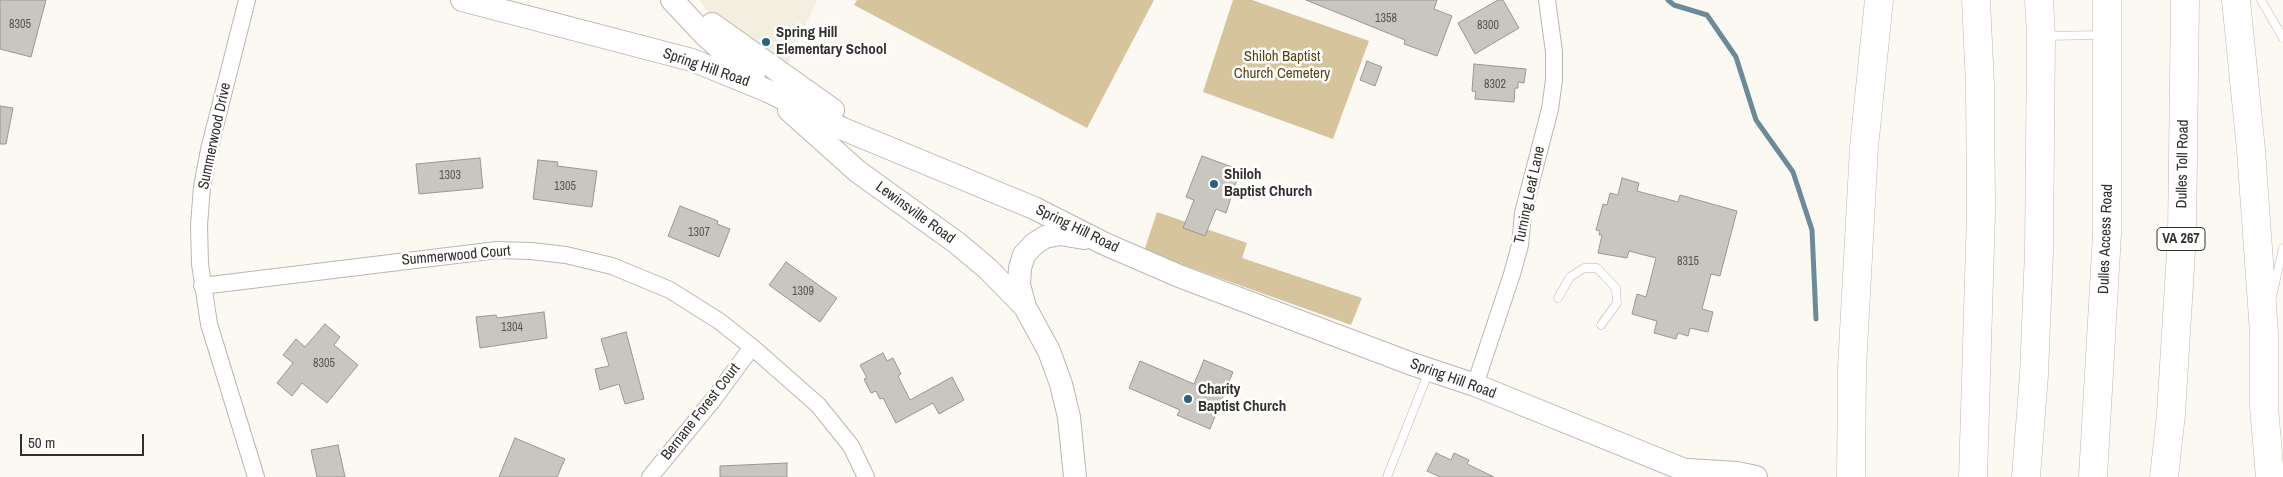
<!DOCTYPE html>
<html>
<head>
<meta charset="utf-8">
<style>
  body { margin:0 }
  #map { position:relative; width:2283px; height:477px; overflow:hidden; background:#fcf9f3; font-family:"Archivo Narrow",sans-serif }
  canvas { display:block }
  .scale { position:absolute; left:20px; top:434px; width:124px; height:22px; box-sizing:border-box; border:2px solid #31302d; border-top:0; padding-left:6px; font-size:15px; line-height:18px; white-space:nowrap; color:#31302d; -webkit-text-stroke:4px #fff; paint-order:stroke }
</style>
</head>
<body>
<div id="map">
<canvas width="2283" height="477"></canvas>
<div class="scale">50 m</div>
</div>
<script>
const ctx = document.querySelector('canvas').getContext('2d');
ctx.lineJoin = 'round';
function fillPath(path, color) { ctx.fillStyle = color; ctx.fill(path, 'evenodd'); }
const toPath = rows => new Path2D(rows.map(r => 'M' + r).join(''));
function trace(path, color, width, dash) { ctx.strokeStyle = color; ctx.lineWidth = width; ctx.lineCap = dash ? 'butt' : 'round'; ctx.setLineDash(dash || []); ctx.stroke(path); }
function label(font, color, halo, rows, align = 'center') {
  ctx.font = font + ' "Archivo Narrow",sans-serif'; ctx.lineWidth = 5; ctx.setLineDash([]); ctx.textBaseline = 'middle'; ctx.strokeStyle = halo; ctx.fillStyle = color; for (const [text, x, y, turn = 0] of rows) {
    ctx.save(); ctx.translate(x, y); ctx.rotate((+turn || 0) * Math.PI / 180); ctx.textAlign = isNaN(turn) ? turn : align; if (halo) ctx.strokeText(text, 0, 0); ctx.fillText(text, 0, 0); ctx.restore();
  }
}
fillPath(toPath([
  [699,0,817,0,779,83,720,27]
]), '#f3eee0');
fillPath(toPath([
  [857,0,1154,0,1087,128,854,5],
  [1233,0,1252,0,1369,41,1333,139,1203,92],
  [1157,212,1247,243,1242,258,1362,298,1351,325,1144,251]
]), '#d5c49c');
trace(toPath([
  [1668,0,1674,5,1707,15,1736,57,1756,120,1793,172,1812,230,1816,319]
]), '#6b8b99', 5);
const building = toPath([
  [0,0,46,0,31,57,0,49,0,0],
  [1306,0,1437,0,1434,9,1452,16,1437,56,1404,44,1405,40,1306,0],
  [1498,0,1503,0,1519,28,1475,54,1458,23,1498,0],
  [1367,61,1382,67,1375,86,1360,80,1367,61],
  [1474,64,1526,69,1524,83,1518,82,1518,88,1515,88,1514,102,1475,99,1476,92,1472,91,1474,64],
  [0,106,13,108,6,144,0,144,0,106],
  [1202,156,1240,170,1226,213,1216,209,1205,236,1183,228,1194,200,1186,197,1202,156],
  [480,158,483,188,419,194,416,164,480,158],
  [538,160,558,162,557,166,597,171,592,207,533,199,538,160],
  [1622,178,1639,183,1637,191,1678,202,1680,195,1737,211,1720,276,1711,274,1702,309,1713,312,1708,332,1690,328,1688,336,1678,333,1676,339,1654,333,1657,321,1632,314,1637,294,1646,297,1656,258,1629,251,1627,258,1598,253,1602,235,1599,235,1600,231,1596,230,1603,204,1607,205,1610,193,1618,195,1622,178],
  [680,206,718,221,717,224,730,229,719,257,668,236,680,206],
  [786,262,837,298,820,322,769,285,786,262],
  [544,312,547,338,480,348,476,317,496,315,497,318,544,312],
  [325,324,340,337,334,345,358,365,327,403,302,383,292,396,277,383,293,363,283,355,296,339,305,347,325,324],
  [626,332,644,399,625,404,619,384,600,390,595,369,609,366,601,339,626,332],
  [883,353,887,361,893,358,901,374,898,376,910,400,952,377,964,400,939,414,933,403,896,423,883,398,880,399,876,391,871,393,864,379,867,378,860,365,883,353],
  [1204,360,1233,372,1210,429,1177,415,1180,410,1129,388,1140,361,1194,384,1204,360],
  [515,438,565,459,557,477,499,477,515,438],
  [338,445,345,477,317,477,311,450,338,445],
  [1436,453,1451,460,1454,453,1469,460,1467,464,1494,477,1440,477,1427,471,1436,453],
  [787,463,787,477,720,477,720,466,787,463]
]);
fillPath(building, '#c9c6c0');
trace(building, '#999791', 1);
const lane = toPath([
  [2261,0,2283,38],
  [2045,36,2101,35],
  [2272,297,2283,248],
  [1558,298,1570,277,1584,268,1597,268,1616,288,1617,303,1601,325],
  [1387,477,1429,371]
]);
const street = toPath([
  [247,0,209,150,202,187,199,225,200,264,209,324,256,477],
  [202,286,497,250,531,251,566,255,612,266,670,290,719,321,752,347,818,405,851,446,866,477],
  [1475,385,1512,274,1520,245,1523,213,1550,109,1554,80,1554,52,1547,0],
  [650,477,713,400,752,347]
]);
const secondary = toPath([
  [462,0,692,60,768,91,843,129,1034,208,1105,244,1179,276,1412,364,1475,385,1702,477],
  [672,0,705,35,754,79],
  [712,24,833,110],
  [789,110,857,171,957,243,988,269,1025,307,1049,351,1061,384,1069,417,1075,477],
  [1025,307,1019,285,1020,268,1024,255,1034,244,1045,237,1060,234,1084,238],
  [1688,470,1737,473,1756,477]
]);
const highway = toPath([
  [2236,0,2251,150,2264,333,2264,407,2270,477],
  [1851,477,1852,368,1864,147,1879,0],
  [1973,477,1981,213,1980,86,1976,0],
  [2026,477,2034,375,2039,251,2041,36,2039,0],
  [2093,477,2107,234,2107,0],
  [2164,477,2171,414,2182,235,2185,0]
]);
trace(lane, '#bab7b1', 9);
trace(street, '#bab7b1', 18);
trace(secondary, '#bab7b1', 24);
trace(highway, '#bab7b1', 29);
trace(lane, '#fff', 8);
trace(street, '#fff', 16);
trace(secondary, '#fff', 22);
trace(highway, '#fff', 28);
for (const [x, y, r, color] of [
  [766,42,5,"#28637b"],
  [1214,184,5,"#28637b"],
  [1188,399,5,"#28637b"]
]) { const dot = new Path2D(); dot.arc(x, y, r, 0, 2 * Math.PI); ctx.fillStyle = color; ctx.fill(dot); trace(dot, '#fff', 2); }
label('12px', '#575652', null, [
  ["1358",1386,19],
  ["8305",20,25],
  ["8300",1488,26],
  ["8302",1495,85],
  ["1303",450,176],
  ["1305",565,187],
  ["1307",699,233],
  ["8315",1688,262],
  ["1309",803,292],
  ["1304",512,328],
  ["8305",324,364]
]);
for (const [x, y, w] of [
  [2181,239,48]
]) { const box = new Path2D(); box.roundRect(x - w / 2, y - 11.5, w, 23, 4); ctx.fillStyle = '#fff'; ctx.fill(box); trace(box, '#31302d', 1); }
label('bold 14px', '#31302d', null, [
  ["VA 267",2181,239]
]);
label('bold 15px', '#31302d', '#fff', [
  ["Spring Hill",776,33],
  ["Elementary School",776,50],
  ["Shiloh",1224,175],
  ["Baptist Church",1224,192],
  ["Charity",1198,390],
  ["Baptist Church",1198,407]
], 'left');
label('15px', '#574412', '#fff', [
  ["Shiloh Baptist",1282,57],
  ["Church Cemetery",1282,74]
]);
label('15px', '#31302d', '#fff', [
  ["Spring Hill Road",706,68,19],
  ["Summerwood Drive",215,136,-78],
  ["Dulles Toll Road",2183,164,-89],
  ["Turning Leaf Lane",1530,195,-78],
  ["Lewinsville Road",915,213,36],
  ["Spring Hill Road",1077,229,26],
  ["Dulles Access Road",2106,239,-88],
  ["Summerwood Court",456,256,-5],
  ["Spring Hill Road",1453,379,20],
  ["Bernane Forest Court",701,412,-52]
]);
</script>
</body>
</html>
